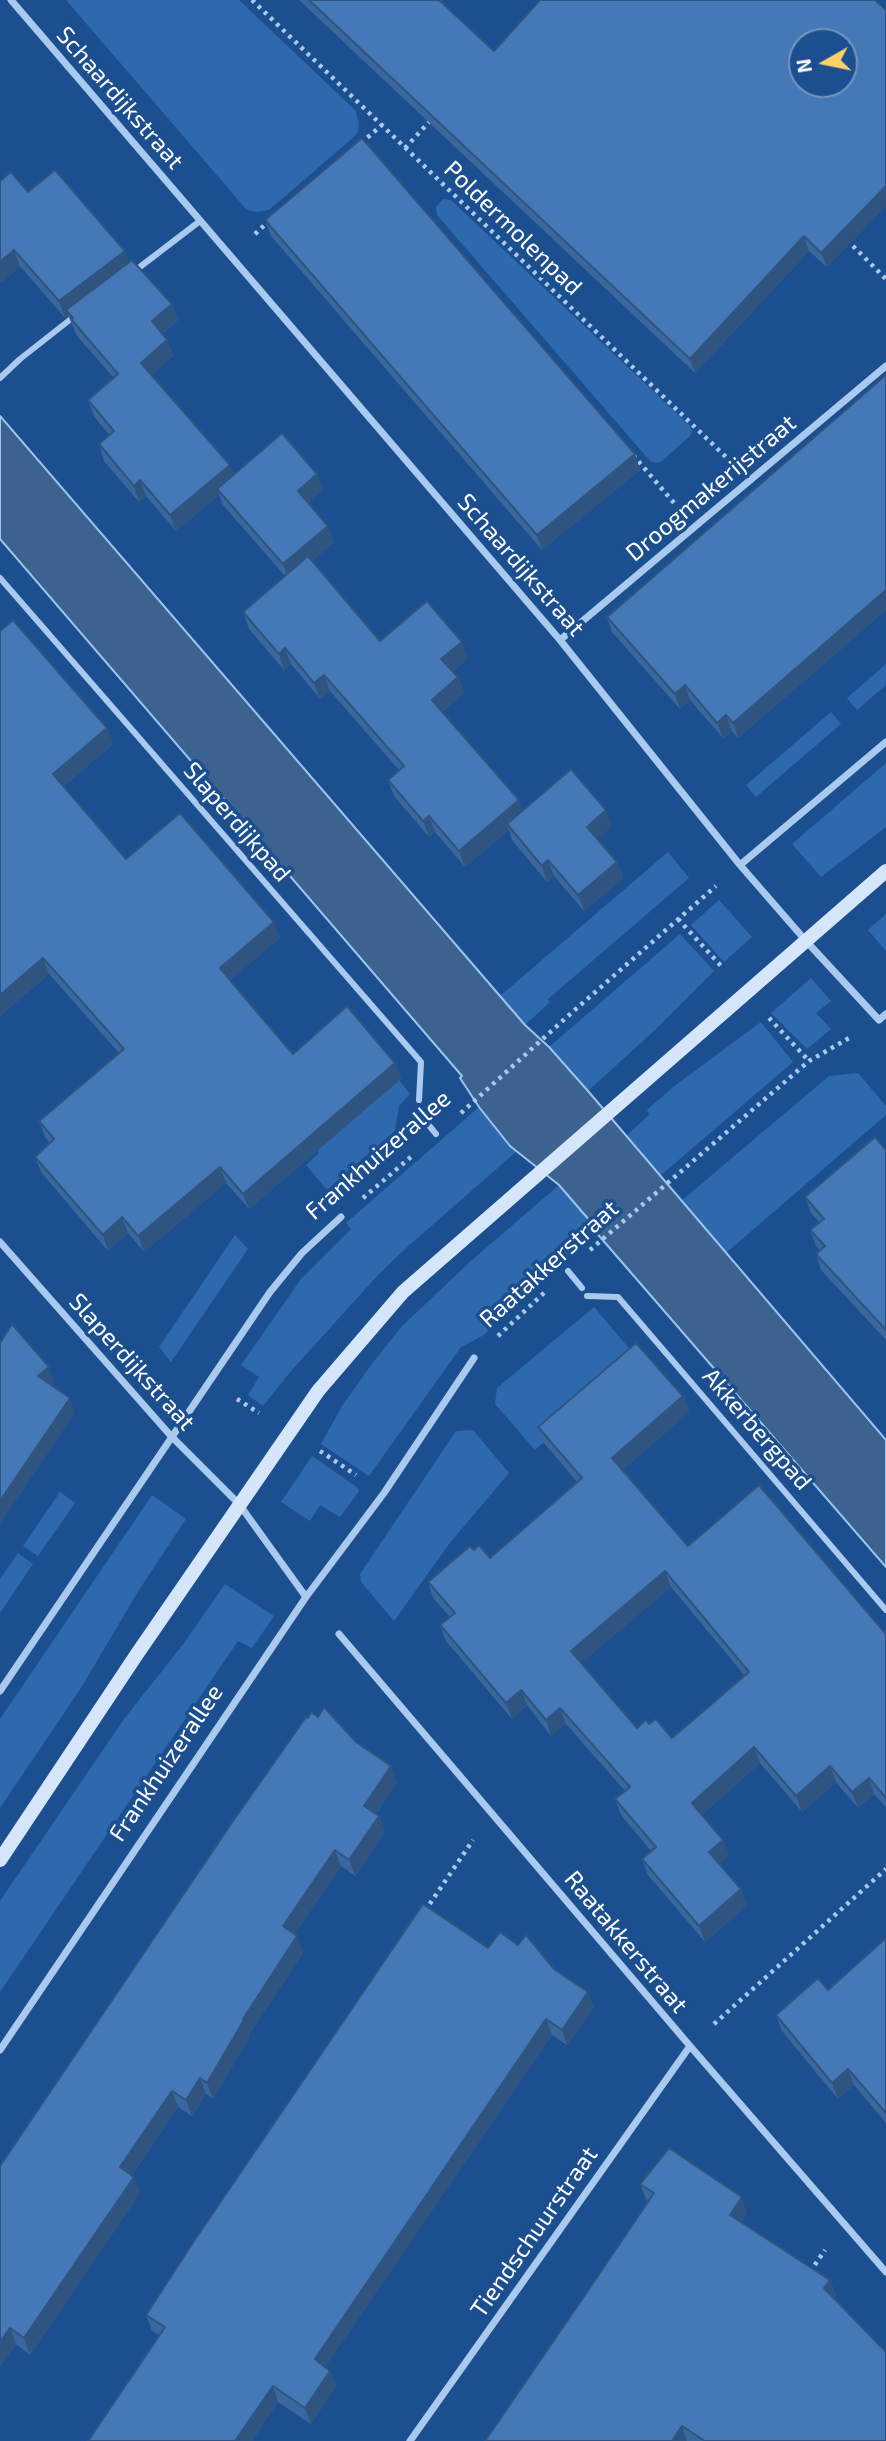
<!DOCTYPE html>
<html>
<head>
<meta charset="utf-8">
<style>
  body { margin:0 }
  #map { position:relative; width:886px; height:2441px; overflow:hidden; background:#1b4f8f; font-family:"Exo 2",sans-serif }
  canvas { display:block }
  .north { position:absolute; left:788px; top:28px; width:70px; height:70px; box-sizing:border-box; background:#1b4f8f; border:2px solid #7695bc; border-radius:50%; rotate:261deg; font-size:19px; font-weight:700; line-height:28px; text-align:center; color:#fff }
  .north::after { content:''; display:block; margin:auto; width:24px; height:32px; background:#ffd166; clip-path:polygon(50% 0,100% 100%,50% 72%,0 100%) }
</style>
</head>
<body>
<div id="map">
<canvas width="886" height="2441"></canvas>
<div class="north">N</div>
</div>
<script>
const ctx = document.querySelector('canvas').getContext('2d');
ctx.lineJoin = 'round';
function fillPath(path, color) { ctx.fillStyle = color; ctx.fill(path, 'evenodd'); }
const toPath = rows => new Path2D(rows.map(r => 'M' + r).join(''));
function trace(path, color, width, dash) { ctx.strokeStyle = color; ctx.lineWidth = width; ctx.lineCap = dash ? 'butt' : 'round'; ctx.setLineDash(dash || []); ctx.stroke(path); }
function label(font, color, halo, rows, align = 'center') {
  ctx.font = font + ' "Exo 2",sans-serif'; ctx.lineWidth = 7; ctx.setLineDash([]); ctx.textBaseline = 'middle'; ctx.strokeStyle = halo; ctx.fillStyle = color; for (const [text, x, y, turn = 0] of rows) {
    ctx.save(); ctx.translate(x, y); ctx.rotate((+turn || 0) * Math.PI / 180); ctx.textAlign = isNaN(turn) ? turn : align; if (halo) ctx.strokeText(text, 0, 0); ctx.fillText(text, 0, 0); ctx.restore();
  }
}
fillPath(toPath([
  [66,0,239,0,355,110,359,122,358,131,355,136,269,210,255,212,246,209],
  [443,199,451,200,690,426,692,431,690,436,662,461,656,463,650,461,437,215,436,207],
  [886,664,886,685,857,710,847,698],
  [831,712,841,724,756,797,746,785],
  [886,763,886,827,821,877,792,844],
  [668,852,689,878,548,999,550,1002,525,1025,500,996],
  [719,900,752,937,724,962,691,925],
  [886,914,886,951,868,930],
  [680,934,714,971,655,1030,588,1091,549,1047],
  [811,978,831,1001,816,1013,831,1029,807,1049,771,1013],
  [761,1022,793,1062,660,1176,626,1136,649,1115,647,1110,673,1087],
  [858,1073,886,1106,886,1115,726,1253,681,1201,829,1076],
  [399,1080,410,1094,399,1106,395,1131,327,1190,306,1165,319,1153,317,1150],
  [479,1107,517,1151,404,1250,379,1274,291,1371,263,1406,248,1395,259,1377,241,1365,301,1279,351,1229,346,1223],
  [559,1185,597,1228,596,1231,573,1251,484,1335,461,1347,369,1476,321,1444,342,1406,371,1365,402,1326,472,1260],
  [235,1235,248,1249,171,1362,159,1347],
  [594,1307,640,1361,535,1450,495,1404,497,1388],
  [473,1430,509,1473,449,1544,394,1621,361,1582,360,1574,456,1431],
  [312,1456,358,1488,359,1491,340,1517,320,1505,310,1521,281,1502],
  [60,1492,75,1503,38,1556,23,1546],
  [152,1495,186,1519,139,1590,81,1688,0,1808,0,1719],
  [18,1553,33,1564,0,1613,0,1579],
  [225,1584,274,1616,252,1648,238,1641,0,1992,0,1901,124,1719,184,1643]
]), '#2e69ad');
const water = toPath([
  [0,416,525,1025,549,1047,588,1091,886,1440,886,1567,594,1230,596,1228,559,1185,510,1146,479,1107,460,1078,462,1076,0,539,0,416]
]);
fillPath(water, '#3c6290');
trace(water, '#9cc4f0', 2);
trace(toPath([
  [252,0,727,458],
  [361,143,382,125],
  [405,148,431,120],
  [255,234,269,221],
  [847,240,886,279],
  [633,455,675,504],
  [678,919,723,968],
  [769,1018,809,1061],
  [461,1113,568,1016,716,886],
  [363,1198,412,1156],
  [590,1250,809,1061,851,1037],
  [498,1336,545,1292],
  [237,1399,259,1413],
  [320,1451,356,1475],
  [425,1911,473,1840],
  [714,2024,886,1869],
  [810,2272,825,2250]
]), '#a9c9ee', 4.5, [3.5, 5]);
trace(toPath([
  [132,273,200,221],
  [0,378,20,359,76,315],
  [0,578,421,1062,419,1100],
  [418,1112,436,1134],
  [568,1271,582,1288],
  [587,1296,618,1297,886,1610]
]), '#a9c9ee', 6);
trace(toPath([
  [11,0,560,640,740,865,806,941,879,1020,886,1014],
  [560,640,886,366],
  [740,865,886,742],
  [0,1242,171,1436,239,1504,306,1597],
  [339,1634,690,2046,886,2272],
  [0,1691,270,1292,302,1253,341,1217],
  [0,2050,306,1597,384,1493,474,1358],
  [410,2441,690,2046]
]), '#a9c9ee', 7);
trace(toPath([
  [0,1860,137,1654,318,1391,403,1292,886,871]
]), '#d6e6fa', 14);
fillPath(toPath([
  [299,0,443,0,441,2,494,51,886,10,886,206,827,267,809,251,695,373],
  [0,181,28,192,129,262,178,320,162,334,167,340,173,356,151,375,233,475,323,490,308,503,334,542,312,561,380,641,468,658,453,671,458,677,464,693,442,712,523,810,612,826,597,839,617,862,623,878,584,911,554,876,547,882,512,840,509,830,465,867,435,832,429,837,394,796,388,780,399,770,330,691,320,699,291,664,284,670,249,629,243,612,285,576,223,505,219,495,176,531,146,496,139,502,104,461,99,444,109,435,94,416,88,400,114,378,77,336,68,315,65,318,20,266,1,283,0,281],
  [265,220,635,454,640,470,542,550,271,236],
  [886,375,886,610,738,738,732,731,723,738,690,700,680,709,612,632,607,617],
  [0,631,107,728,113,744,64,786,126,859,280,938,230,980,293,1054,395,1063,401,1079,249,1209,226,1183,144,1252,128,1233,108,1251,41,1172,35,1157,50,1143,45,1137,39,1121,119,1053,49,974,0,1016],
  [886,1150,886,1340,821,1270,816,1254,820,1250,816,1246,810,1230,820,1223,811,1213,805,1197],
  [683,1396,689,1412,622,1470,688,1546,886,1634,886,1807,874,1794,858,1808,836,1782,802,1812,760,1763,702,1815,723,1840,729,1856,719,1864,747,1905,705,1942,648,1875,642,1859,651,1851,621,1815,615,1799,625,1791,566,1724,551,1736,527,1705,512,1719,446,1641,440,1625,450,1617,433,1598,428,1582,474,1550,490,1558,577,1482,544,1443,538,1427],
  [671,1587,745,1676,672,1738,649,1724,637,1728,581,1663],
  [356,1742,397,1782,376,1814,379,1816,385,1832,355,1876,341,1866,315,1904,294,1934,297,1936,303,1953,249,2034,250,2036,213,2099,206,2094,192,2116,178,2107,132,2175,140,2193,30,2355,16,2344,0,2367,0,2166],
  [886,1938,886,2123,854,2085,838,2099,782,2031,776,2015,828,1990],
  [488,1948,555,1970,594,2007,567,2045,552,2035,325,2367,330,2371,336,2386,311,2424,278,2402,252,2441,88,2441,159,2335,152,2331,146,2315],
  [640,2184,747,2213,741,2222,830,2280,836,2295,834,2298,886,2441,485,2441,585,2295,648,2201,646,2199]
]), '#3a679d');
fillPath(toPath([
  [886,186,886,206,827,267,821,253],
  [804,236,809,251,695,373,690,359],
  [14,250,20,266,1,283,0,280,0,262],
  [125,251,131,267,66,310,68,315,65,318,59,301],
  [172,304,178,320,157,337,152,321],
  [167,340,173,356,147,379,141,363],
  [635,454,640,470,542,550,537,535],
  [230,465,236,481,217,489,219,495,176,531,170,515],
  [317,474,323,490,304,507,298,491],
  [140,480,146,496,139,502,134,486],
  [328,526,334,542,289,581,283,564],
  [886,590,886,610,738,738,733,723],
  [462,642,468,658,447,675,441,659],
  [285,648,291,664,284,670,279,654],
  [324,675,330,691,320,699,314,683],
  [458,677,464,693,438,716,432,700],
  [685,685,690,700,680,709,675,694],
  [726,715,732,731,723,738,717,723],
  [107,728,113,744,59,790,53,774],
  [519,800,525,817,507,824,509,830,465,867,459,851],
  [606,810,612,826,593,843,587,827],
  [429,816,435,832,429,837,423,821],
  [548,860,554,876,547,882,542,866],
  [617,862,623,878,584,911,578,895],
  [274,922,280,938,226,984,220,968],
  [43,958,49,974,0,1016,0,995],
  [395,1063,401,1079,249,1209,243,1194],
  [220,1167,226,1183,144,1252,138,1236],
  [122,1217,128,1233,108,1251,103,1235],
  [49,1367,54,1382,43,1392,38,1376],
  [683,1396,689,1412,617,1474,612,1458],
  [70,1398,75,1413,0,1524,0,1501],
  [665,1571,671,1587,577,1667,571,1651],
  [521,1690,527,1705,512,1719,506,1703],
  [560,1708,566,1724,551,1736,546,1720],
  [754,1747,760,1763,698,1819,692,1803],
  [391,1766,397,1782,370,1822,364,1806],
  [830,1766,836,1782,802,1812,796,1796],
  [869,1778,874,1794,858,1808,852,1792],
  [379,1816,385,1832,355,1876,349,1860],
  [723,1840,729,1856,715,1868,709,1852],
  [335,1850,341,1866,289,1942,283,1926],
  [741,1889,747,1905,705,1942,699,1926],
  [297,1936,303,1953,249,2034,250,2036,213,2099,207,2083,243,2019],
  [588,1992,594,2007,567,2045,562,2030],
  [546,2019,552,2035,320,2375,315,2359],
  [848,2069,854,2085,838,2099,832,2083],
  [200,2078,206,2094,192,2116,186,2100],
  [172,2091,178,2107,126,2183,120,2167],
  [134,2177,140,2193,30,2355,24,2338],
  [742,2197,747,2213,735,2230,730,2215],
  [830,2280,836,2295,830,2304,824,2288],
  [10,2328,16,2344,0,2367,0,2342],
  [330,2371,336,2386,311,2424,305,2408],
  [273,2386,278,2402,252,2441,235,2441],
  [682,2426,687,2441,672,2441]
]), '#305480');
const building = toPath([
  [309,0,439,0,494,51,540,0,875,0,886,10,886,186,821,253,804,236,690,359,309,0],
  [802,42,844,42,844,84,802,84,802,42],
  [362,138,635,454,537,535,265,220,362,138],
  [55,170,125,251,59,301,14,250,0,262,0,181,11,172,28,192,55,170],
  [132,260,172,304,152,321,167,340,141,363,230,465,170,515,140,480,134,486,99,444,114,431,88,400,118,374,71,319,73,318,66,310,132,260],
  [886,375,886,590,733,723,726,715,717,723,685,685,675,694,607,617,886,375],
  [282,433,317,474,298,491,328,526,283,564,217,489,282,433],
  [308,556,380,641,427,601,462,642,441,659,458,677,432,700,519,800,459,851,429,816,423,821,388,780,404,766,324,675,314,683,285,648,279,654,243,612,308,556],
  [13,620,107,728,53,774,90,817,126,859,180,813,274,922,220,968,256,1011,293,1054,347,1006,395,1063,243,1194,220,1167,138,1236,122,1217,103,1235,35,1157,54,1139,39,1121,124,1049,43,958,0,995,0,631,13,620],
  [571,769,606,810,587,827,617,862,578,895,548,860,542,866,507,824,571,769],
  [875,1137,886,1150,886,1330,816,1254,825,1246,810,1230,824,1219,805,1197,875,1137],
  [12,1324,49,1367,38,1376,70,1398,0,1501,0,1343,12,1324],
  [636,1343,683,1396,612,1458,688,1546,759,1485,886,1634,886,1798,869,1778,852,1792,830,1766,796,1796,754,1747,692,1803,723,1840,709,1852,741,1889,699,1926,642,1859,656,1847,615,1799,630,1787,560,1708,546,1720,521,1690,506,1703,440,1625,455,1613,428,1582,470,1546,474,1550,479,1545,490,1558,582,1478,538,1427,636,1343],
  [665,1571,749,1672,672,1738,656,1719,649,1724,646,1720,637,1728,571,1651,665,1571],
  [324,1707,356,1742,391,1766,364,1806,379,1816,349,1860,335,1850,283,1926,297,1936,243,2019,244,2020,207,2083,200,2078,186,2100,172,2091,120,2167,134,2177,24,2338,10,2328,0,2342,0,2166,233,1821,306,1717,308,1718,311,1712,318,1717,324,1707],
  [423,1904,488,1948,500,1932,518,1945,526,1935,555,1970,588,1992,562,2030,546,2019,315,2359,330,2371,305,2408,273,2386,235,2441,88,2441,165,2327,146,2315,194,2241,423,1904],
  [886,1938,886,2113,848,2069,832,2083,776,2015,818,1978,828,1990,886,1938],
  [669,2148,742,2197,730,2215,830,2280,824,2288,886,2352,886,2441,705,2441,682,2426,672,2441,485,2441,585,2295,654,2193,640,2184,669,2148]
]);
fillPath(building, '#4478b7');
trace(building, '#305480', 2);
label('24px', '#fff', '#1b4f8f', [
  ["Schaardijkstraat",120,98,49],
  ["Poldermolenpad",513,228,44],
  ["Droogmakerijstraat",711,488,-40],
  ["Schaardijkstraat",521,565,49],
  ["Slaperdijkpad",237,822,49],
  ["Frankhuizerallee",378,1155,-41],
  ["Raatakkerstraat",549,1264,-42],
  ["Slaperdijkstraat",132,1362,48],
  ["Akkerbergpad",757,1429,49],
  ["Frankhuizerallee",166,1763,-56],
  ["Raatakkerstraat",626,1942,50],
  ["Tiendschuurstraat",534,2232,-55]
]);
</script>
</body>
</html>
